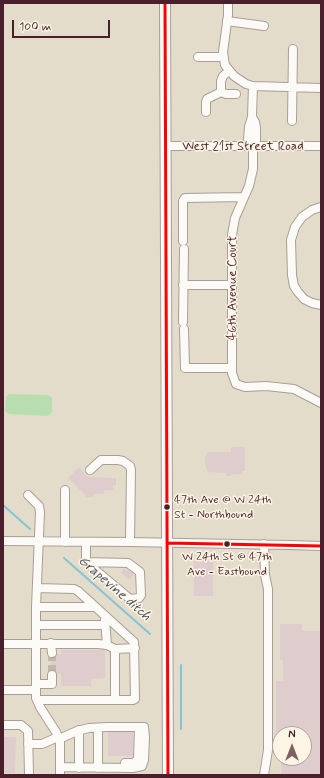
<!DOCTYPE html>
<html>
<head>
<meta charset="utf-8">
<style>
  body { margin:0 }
  #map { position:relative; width:324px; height:778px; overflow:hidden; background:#e4dcca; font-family:Mynerve,sans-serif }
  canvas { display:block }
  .frame { position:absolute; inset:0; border:4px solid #4a1f2b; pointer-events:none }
  .north { position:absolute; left:272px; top:726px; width:40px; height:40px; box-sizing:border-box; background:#fcf5e5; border:1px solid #b59f9b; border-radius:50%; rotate:0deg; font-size:11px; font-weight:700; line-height:16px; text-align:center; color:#4a1f2b }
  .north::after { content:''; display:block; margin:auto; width:14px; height:18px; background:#806163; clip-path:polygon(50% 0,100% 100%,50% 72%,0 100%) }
  .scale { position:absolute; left:12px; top:20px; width:98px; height:18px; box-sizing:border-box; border:2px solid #4a1f2b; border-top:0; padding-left:5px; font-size:12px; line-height:14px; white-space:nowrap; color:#4a1f2b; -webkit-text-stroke:3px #fcf5e5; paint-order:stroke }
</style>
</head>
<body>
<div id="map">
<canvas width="324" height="778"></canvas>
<div class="frame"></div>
<div class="north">N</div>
<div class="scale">100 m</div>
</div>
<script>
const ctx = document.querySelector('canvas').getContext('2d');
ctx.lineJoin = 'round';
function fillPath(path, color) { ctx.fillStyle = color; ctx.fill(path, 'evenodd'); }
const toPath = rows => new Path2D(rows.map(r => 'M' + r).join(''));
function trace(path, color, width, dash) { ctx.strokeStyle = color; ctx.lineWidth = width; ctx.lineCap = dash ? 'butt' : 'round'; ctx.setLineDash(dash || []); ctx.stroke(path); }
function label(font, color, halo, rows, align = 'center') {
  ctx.font = font + ' Mynerve,sans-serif'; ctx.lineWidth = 3; ctx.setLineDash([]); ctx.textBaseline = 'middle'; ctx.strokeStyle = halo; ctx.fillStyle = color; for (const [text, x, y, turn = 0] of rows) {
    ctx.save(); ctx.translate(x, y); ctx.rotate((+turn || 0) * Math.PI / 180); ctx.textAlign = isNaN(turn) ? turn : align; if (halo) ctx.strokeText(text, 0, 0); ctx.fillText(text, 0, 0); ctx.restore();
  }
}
fillPath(toPath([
  [9,394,48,395,52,398,52,412,48,416,9,414,5,411,6,397]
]), '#b8ddae');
trace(toPath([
  [3,505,30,529],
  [64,558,150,634],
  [181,729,181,665]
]), '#85c3d5', 2);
fillPath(toPath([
  [231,447,245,447,245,471,242,471,242,474,231,474,231,476,226,476,226,473,208,472,205,465,205,458,208,452,231,452],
  [79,467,89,477,116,478,116,485,113,485,113,490,105,490,103,494,94,494,93,497,85,498,85,495,68,478],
  [194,561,213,561,213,596,194,596],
  [125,568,134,574,129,580,121,573],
  [280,624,302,624,302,631,321,631,321,775,281,775,281,758,304,758,304,734,276,734,276,681,283,681,283,660,280,660],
  [61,650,105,650,105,678,91,679,91,686,61,686,61,674,57,674,55,670,50,670,51,658,55,658,57,654,61,654],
  [108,732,133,732,133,756,108,756],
  [3,737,16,737,15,773,3,773]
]), '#decdcc');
trace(toPath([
  [52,653,52,675]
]), '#c5b6aa', 8, [8, 4]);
const minor = toPath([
  [228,3,228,15,223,52,225,65,234,76,246,84,253,86,321,88],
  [227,21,264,26],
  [198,57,223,57],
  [229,71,223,76,221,81,221,92,226,94,236,94],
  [206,112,206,102,207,99,221,92],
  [252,117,255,122,256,128,256,140,253,146],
  [292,121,293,49],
  [166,146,321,146],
  [253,146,253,169,249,186,235,218,232,235,232,373,236,384,245,387,266,386,294,389,321,403],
  [253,146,248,139,249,127,252,117,253,86],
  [321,207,312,210,302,217,295,227,291,240,292,275,294,286,298,292,304,299,312,303,321,305],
  [183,241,183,201,185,198,244,197],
  [183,285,232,285],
  [183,322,184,249],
  [184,329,185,368,232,368],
  [90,470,101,460,118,460,123,461,130,466,131,470,130,542],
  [28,495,39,506,40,512,36,607,36,698,40,707,56,732,60,742,60,775],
  [3,541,130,542,289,545,321,546],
  [65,542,65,490],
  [86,542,86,562,130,599,139,598,141,595,140,572,128,563,86,562],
  [37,588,74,589,78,591,134,642,135,699,133,700,115,700],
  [36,607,95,607],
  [105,620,107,645],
  [36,625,105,625],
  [51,643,52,653],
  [3,644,98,644,107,645,115,649,115,700,37,700],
  [115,649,135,648],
  [36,684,52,684,52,675],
  [3,690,36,690],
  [3,725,21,725,28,731,29,774],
  [59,739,77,731,89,728,107,727,144,727,145,737,144,760,142,766,133,768,60,767],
  [28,744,42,744,58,737],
  [125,763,133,763,138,760,139,727],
  [79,768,79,730],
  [98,768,98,728],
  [264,775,268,750,268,589,265,575,264,544]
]);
const major = toPath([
  [165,3,168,775]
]);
trace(minor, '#a99e96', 10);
trace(major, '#a99e96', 12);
trace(minor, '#fbfaf7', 8);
trace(major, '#fbfaf7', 10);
trace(toPath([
  [165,3,168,775],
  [167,543,321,546]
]), '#f00', 3);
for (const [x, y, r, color] of [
  [167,507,3.5,"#4a1f2b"],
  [227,544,3.5,"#4a1f2b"]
]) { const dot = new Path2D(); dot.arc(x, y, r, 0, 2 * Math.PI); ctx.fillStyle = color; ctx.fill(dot); trace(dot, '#fcf5e5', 1.5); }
label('12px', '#4a1f2b', '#fcf5e5', [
  ["47th Ave @ W 24th",174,500],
  ["St - Northbound",174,515],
  ["W 24th St @ 47th",227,557,"center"],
  ["Ave - Eastbound",227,572,"center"]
], 'left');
label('13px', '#4a1f2b', '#fcf5e5', [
  ["West 21st Street Road",243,147],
  ["46th Avenue Court",233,288,-90]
]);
label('italic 14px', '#505568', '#fcf5e5', [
  ["Grapevine ditch",114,589,41]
]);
</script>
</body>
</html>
